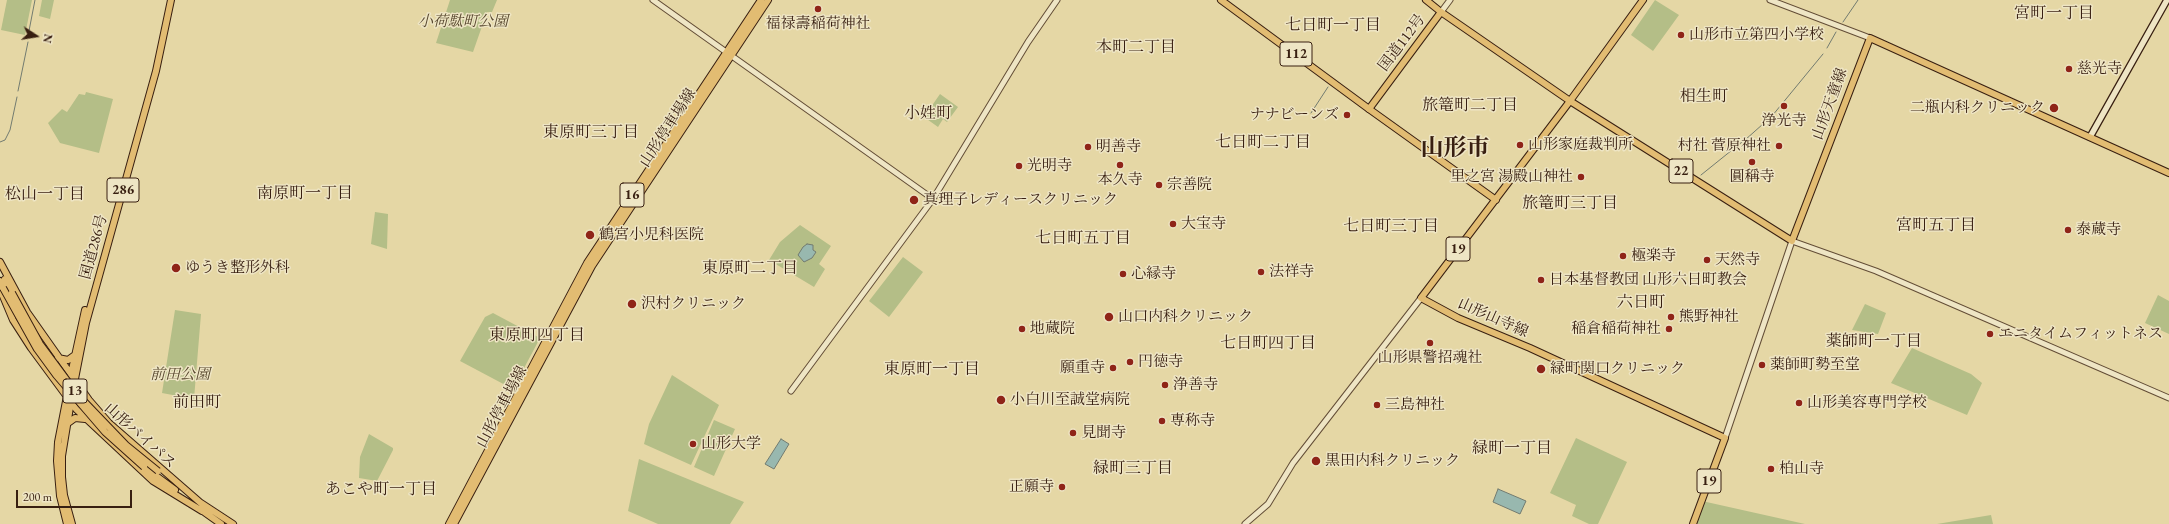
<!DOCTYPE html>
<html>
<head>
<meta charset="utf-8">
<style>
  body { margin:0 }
  #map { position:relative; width:2169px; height:524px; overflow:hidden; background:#e5d7a5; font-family:"EB Garamond",serif }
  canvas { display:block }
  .north { position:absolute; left:16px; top:16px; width:40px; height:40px; -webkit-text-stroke:3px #eee5c4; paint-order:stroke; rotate:102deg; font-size:11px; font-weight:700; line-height:16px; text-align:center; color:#381f11 }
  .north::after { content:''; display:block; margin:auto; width:14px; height:18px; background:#381f11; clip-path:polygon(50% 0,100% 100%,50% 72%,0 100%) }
  .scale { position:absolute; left:16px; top:490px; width:116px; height:18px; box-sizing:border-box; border:2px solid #381f11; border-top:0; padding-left:5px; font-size:12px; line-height:14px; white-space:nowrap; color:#381f11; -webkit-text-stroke:3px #eee5c4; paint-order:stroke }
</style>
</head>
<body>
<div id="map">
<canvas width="2169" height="524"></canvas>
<div class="north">N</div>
<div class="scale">200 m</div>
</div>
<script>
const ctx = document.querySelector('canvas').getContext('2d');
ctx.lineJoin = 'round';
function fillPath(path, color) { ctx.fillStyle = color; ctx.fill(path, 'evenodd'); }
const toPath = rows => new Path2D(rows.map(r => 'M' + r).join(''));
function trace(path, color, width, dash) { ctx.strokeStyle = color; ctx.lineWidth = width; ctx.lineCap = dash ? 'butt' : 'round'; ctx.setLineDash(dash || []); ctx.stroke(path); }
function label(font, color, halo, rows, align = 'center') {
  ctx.font = font + ' "EB Garamond","Noto Serif JP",serif'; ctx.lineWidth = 3; ctx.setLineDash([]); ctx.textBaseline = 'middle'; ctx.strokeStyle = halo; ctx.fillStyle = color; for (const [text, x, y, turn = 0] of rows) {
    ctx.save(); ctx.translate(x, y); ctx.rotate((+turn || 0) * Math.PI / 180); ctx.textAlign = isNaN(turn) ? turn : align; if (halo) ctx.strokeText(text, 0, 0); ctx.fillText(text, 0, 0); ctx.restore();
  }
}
fillPath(toPath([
  [7,0,32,0,25,35,1,30],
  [42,0,54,0,50,19,39,16],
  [450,0,497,0,492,12,487,12,473,52,436,43],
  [1655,0,1679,15,1653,51,1631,35],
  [86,92,113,99,99,153,60,143,48,123,62,109,67,112,79,94,85,95],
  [940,94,958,107,947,122,943,119,938,127,924,117],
  [375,212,388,214,387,249,371,244],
  [800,225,831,246,819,264,825,269,814,287,769,260,780,242],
  [903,257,923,272,889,317,869,301],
  [2158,295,2169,301,2169,334,2145,323],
  [1865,304,1886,313,1878,334,1852,330],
  [175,310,201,314,194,399,162,393],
  [493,313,538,337,539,340,515,385,509,387,460,361,485,317],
  [1912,348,1971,374,1982,383,1967,415,1891,383],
  [672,375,719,405,691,465,644,444,649,424],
  [714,420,735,429,714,476,694,467],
  [369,434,393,448,393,450,377,481,359,478,360,457],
  [1576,438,1627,462,1598,524,1589,524,1572,516,1576,505,1550,493],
  [639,459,744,502,730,524,658,524,628,511],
  [1702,501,1805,524,1693,524],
  [1991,515,1993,524,1937,524]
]), '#b4be87');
const water = toPath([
  [807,244,813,245,813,250,816,252,812,258,804,262,798,255,803,247,807,244],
  [781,439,789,444,774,469,765,464,781,439],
  [1498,489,1526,501,1520,514,1493,502,1498,489]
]);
fillPath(water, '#98b8af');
trace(water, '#727b70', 1);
trace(toPath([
  [1843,22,1858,0],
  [28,36,35,0],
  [1827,48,1836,32],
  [18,91,28,42],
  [1311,113,1328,87],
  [1745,140,1772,116,1823,54],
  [0,142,5,140,10,130,17,97],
  [1701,175,1742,142]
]), '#727b70', 1);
const tertiary = toPath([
  [653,0,933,199],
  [1770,0,1870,38],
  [1441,12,1450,0],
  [791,391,933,199,1028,42,1057,0],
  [1725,438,1792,241,1876,271,2169,398],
  [1245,524,1268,504,1293,463,1421,298]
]);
const secondary = toPath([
  [2090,137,2167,0]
]);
const primary = toPath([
  [1426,0,1441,12],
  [1369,109,1496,200],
  [449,524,587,263,761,0],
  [454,524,592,266,768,0],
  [1693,524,1725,438,1530,348,1458,318,1421,298,1570,101,1792,241,1870,38,2169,173]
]);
const trunk = toPath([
  [1221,0,1369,109,1441,12,1570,101,1643,0],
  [0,262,27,312,89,400,109,423,203,505],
  [5,279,12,293],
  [0,281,3,288],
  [0,289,13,320,31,348,76,409,153,481,202,511],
  [58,358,68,360,75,355],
  [70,379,85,310],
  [74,384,86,323,156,71,171,0],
  [67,396,58,442,57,461,60,496,67,524],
  [71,401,62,456,62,477,64,495,72,524],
  [68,423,75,418,85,419],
  [144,467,175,490],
  [201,503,233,524],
  [200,509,221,524]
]);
trace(tertiary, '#634d36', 7);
trace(secondary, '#381f11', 8);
trace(primary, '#381f11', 8);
trace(trunk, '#381f11', 8);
trace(tertiary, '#eee5c4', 5);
trace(secondary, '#eee5c4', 5.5);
trace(primary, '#e2bc72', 6);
trace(trunk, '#e2bc72', 6);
const trunkBridge = toPath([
  [3,288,37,349,56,375,105,432,144,467],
  [12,293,40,344,77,394,126,445,158,471]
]);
trace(trunkBridge, '#381f11', 8, []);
trace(trunkBridge, '#e2bc72', 6);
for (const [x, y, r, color] of [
  [818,9,4,"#8f2418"],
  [1681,35,4,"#8f2418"],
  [2069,69,4,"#8f2418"],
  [1784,106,4,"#8f2418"],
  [2054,108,5,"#8f2418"],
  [1347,115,4,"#8f2418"],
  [1520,145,4,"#8f2418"],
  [1779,146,4,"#8f2418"],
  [1088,147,4,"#8f2418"],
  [1752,162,4,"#8f2418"],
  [1120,165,4,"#8f2418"],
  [1019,166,4,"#8f2418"],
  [1581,177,4,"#8f2418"],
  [1159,185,4,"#8f2418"],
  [914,200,5,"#8f2418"],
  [1173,224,4,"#8f2418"],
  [2068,230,4,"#8f2418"],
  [590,235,5,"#8f2418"],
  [1623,256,4,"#8f2418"],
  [1707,260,4,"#8f2418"],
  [176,268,5,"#8f2418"],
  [1261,272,4,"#8f2418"],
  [1123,274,4,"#8f2418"],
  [1541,280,4,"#8f2418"],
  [632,304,5,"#8f2418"],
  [1109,317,5,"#8f2418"],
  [1671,317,4,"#8f2418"],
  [1022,329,4,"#8f2418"],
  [1669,329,4,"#8f2418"],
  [1990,334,4,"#8f2418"],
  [1430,343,4,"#8f2418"],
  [1130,362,4,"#8f2418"],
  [1762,365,4,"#8f2418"],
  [1113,368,4,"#8f2418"],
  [1541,369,5,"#8f2418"],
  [1165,385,4,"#8f2418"],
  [1001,400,5,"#8f2418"],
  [1799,403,4,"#8f2418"],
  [1377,405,4,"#8f2418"],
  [1162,421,4,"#8f2418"],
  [1073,433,4,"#8f2418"],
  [693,444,4,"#8f2418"],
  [1316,461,5,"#8f2418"],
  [1771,469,4,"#8f2418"],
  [1062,487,4,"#8f2418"]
]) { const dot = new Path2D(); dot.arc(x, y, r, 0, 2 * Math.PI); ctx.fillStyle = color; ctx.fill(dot); trace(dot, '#eee5c4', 1.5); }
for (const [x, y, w] of [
  [1296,54,32],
  [1681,171,24],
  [123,190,32],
  [632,195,24],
  [1458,249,24],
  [75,391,24],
  [1709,481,24]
]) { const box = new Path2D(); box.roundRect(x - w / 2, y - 12, w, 24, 3); ctx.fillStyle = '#eee5c4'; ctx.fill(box); trace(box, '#381f11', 1); }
label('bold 14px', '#381f11', null, [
  ["112",1296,54],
  ["22",1681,171],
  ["286",123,190],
  ["16",632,195],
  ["19",1458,249],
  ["13",75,391],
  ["19",1709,481]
]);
label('italic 15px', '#57472e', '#eee5c4', [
  ["小荷駄町公園",463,22],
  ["前田公園",180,375]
]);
label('15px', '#381f11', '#eee5c4', [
  ["福禄壽稲荷神社",818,24,"center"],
  ["山形市立第四小学校",1689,35],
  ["慈光寺",2077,69],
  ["二瓶内科クリニック",2045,108,"right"],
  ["ナナビーンズ",1339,115,"right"],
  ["浄光寺",1784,121,"center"],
  ["山形家庭裁判所",1528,145],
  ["村社 菅原神社",1771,146,"right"],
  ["明善寺",1096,147],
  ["光明寺",1027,166],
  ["里之宮 湯殿山神社",1573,177,"right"],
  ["圓稱寺",1752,177,"center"],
  ["本久寺",1120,180,"center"],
  ["宗善院",1167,185],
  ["真理子レディースクリニック",923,200],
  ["大宝寺",1181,224],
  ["泰蔵寺",2076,230],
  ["鶴宮小児科医院",599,235],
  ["極楽寺",1631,256],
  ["天然寺",1715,260],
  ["ゆうき整形外科",185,268],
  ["法祥寺",1269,272],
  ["心縁寺",1131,274],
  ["日本基督教団 山形六日町教会",1549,280],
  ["沢村クリニック",641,304],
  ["山口内科クリニック",1118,317],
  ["熊野神社",1679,317],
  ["地蔵院",1030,329],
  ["稲倉稲荷神社",1661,329,"right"],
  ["エニタイムフィットネス",1998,334],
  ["山形県警招魂社",1430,358,"center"],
  ["円徳寺",1138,362],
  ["薬師町勢至堂",1770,365],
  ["願重寺",1105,368,"right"],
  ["緑町関口クリニック",1550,369],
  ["浄善寺",1173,385],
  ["小白川至誠堂病院",1010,400],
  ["山形美容専門学校",1807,403],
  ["三島神社",1385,405],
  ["専称寺",1170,421],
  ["見聞寺",1081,433],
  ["山形大学",701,444],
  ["黒田内科クリニック",1325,461],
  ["柏山寺",1779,469],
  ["正願寺",1054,487,"right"]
], 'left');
label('15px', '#381f11', '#eee5c4', [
  ["国道112号",1402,43,-53],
  ["山形天童線",1830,104,-70],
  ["山形停車場線",668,128,-57],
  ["国道286号",94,247,-75],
  ["山形山寺線",1493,318,24],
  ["山形停車場線",502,407,-62],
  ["山形バイパス",140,436,42]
]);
label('16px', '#381f11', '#eee5c4', [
  ["宮町一丁目",2054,14],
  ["七日町一丁目",1333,26],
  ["本町二丁目",1136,48],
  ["相生町",1704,97],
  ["旅篭町二丁目",1470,106],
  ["小姓町",928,114],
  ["東原町三丁目",591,133],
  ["七日町二丁目",1263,143],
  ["南原町一丁目",305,194],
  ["松山一丁目",45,195],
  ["旅篭町三丁目",1570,204],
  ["宮町五丁目",1936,226],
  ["七日町三丁目",1391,227],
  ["七日町五丁目",1083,239],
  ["東原町二丁目",750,269],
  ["六日町",1641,303],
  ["東原町四丁目",537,336],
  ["薬師町一丁目",1874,342],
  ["七日町四丁目",1268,344],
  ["東原町一丁目",932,370],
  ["前田町",197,403],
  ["緑町一丁目",1512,449],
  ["緑町三丁目",1133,469],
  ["あこや町一丁目",381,490]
]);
label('bold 23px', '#381f11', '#eee5c4', [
  ["山形市",1455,149]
]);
</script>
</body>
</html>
